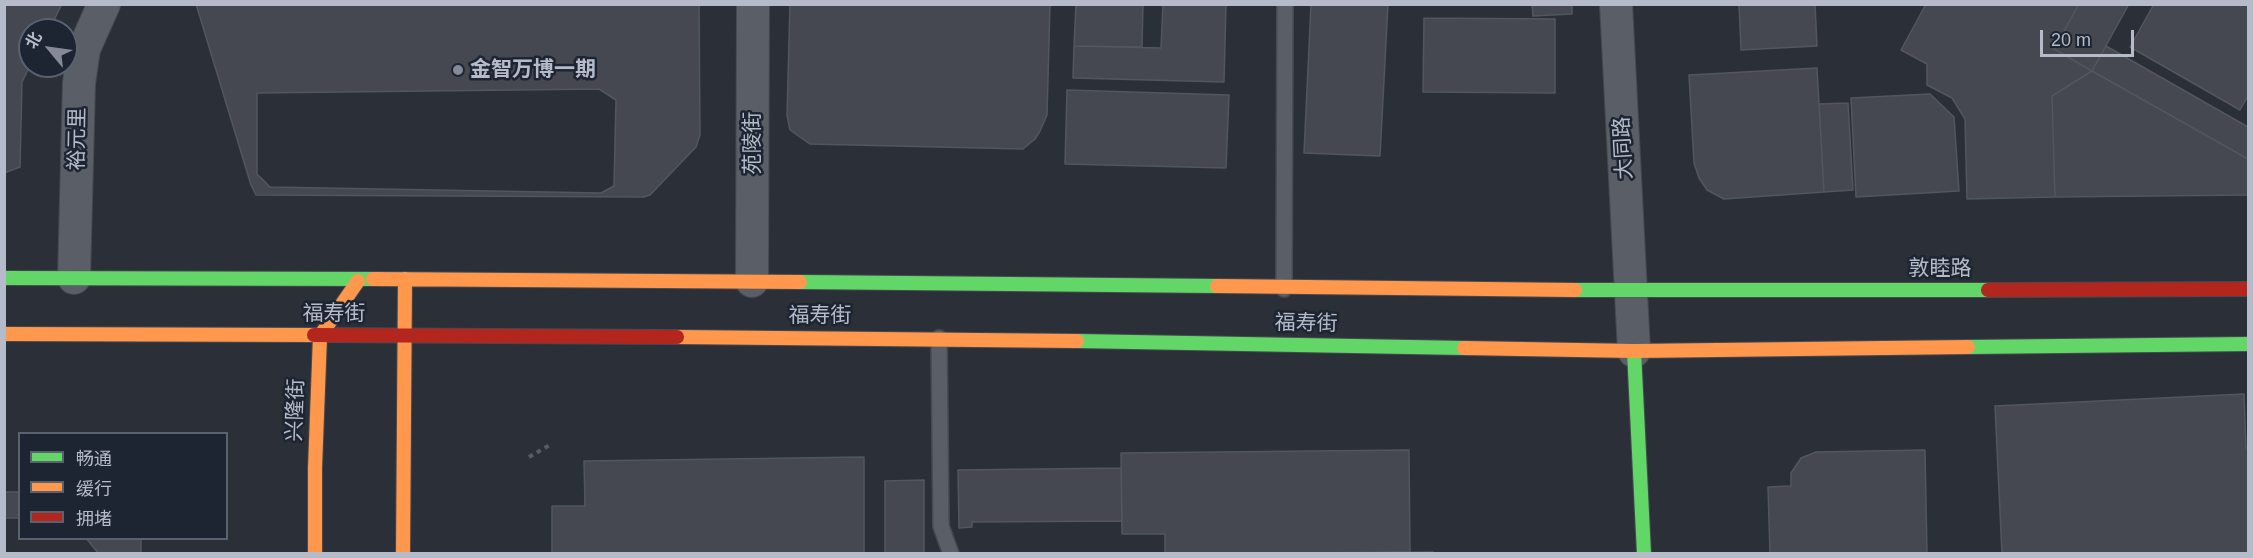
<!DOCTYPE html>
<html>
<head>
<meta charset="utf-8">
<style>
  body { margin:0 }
  #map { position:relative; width:2253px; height:558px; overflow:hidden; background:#2b2f38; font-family:Helvetica,"Noto Sans SC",sans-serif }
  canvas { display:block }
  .frame { position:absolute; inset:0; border:6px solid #b5bbc9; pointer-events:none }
  .legend { position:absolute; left:18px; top:432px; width:210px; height:108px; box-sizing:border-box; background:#1d2533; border:2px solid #5a616f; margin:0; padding:8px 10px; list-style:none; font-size:18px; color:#b5bbc9 }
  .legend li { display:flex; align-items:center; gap:12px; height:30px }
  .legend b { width:30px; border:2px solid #5a616f }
  .north { position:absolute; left:18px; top:18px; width:60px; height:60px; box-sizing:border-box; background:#1d2533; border:2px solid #5a616f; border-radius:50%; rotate:299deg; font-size:16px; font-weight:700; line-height:24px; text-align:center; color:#b5bbc9 }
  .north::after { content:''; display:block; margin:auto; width:21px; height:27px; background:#858a96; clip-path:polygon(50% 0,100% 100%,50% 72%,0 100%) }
  .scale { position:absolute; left:2040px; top:30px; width:94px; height:27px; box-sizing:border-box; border:3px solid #b5bbc9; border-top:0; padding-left:8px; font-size:18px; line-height:21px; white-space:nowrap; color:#b5bbc9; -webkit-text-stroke:4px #1d2533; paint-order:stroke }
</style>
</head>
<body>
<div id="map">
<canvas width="2253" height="558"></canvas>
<div class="frame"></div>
<ul class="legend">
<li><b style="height:8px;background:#63d668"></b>畅通</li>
<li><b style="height:8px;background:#ff974d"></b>缓行</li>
<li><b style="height:8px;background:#b3261e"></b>拥堵</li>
</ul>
<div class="north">北</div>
<div class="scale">20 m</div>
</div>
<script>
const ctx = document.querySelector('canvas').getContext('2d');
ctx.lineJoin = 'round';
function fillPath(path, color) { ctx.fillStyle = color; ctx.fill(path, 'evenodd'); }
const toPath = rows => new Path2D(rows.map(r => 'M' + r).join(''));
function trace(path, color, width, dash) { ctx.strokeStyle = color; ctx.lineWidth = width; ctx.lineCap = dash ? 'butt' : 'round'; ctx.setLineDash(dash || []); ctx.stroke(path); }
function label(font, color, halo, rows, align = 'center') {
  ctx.font = font + ' Helvetica,"Noto Sans SC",sans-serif'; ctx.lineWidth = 5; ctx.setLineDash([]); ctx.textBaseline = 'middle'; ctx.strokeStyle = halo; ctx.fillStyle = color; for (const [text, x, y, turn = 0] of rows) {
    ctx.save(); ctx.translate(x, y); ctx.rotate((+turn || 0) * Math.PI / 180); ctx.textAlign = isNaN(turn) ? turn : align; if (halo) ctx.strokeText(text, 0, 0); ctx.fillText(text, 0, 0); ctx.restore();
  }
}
const building = toPath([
  [4,4,62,4,49,30,30,30,30,66,22,82,20,167,4,173,4,4],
  [196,4,699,4,700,135,696,147,650,195,644,197,256,195,251,185,196,4],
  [790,4,1050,4,1047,115,1040,131,1035,139,1023,149,810,144,790,130,787,115,790,4],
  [1076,4,1143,4,1142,47,1074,46,1076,4],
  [1163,4,1226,4,1224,82,1073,78,1074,46,1161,48,1163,4],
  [1311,4,1388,4,1380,156,1304,153,1311,4],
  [1532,4,1572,4,1572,14,1533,16,1532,4],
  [1739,4,1815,4,1817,46,1741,50,1739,4],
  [1926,4,2079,4,2054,49,2092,71,2052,96,2055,197,1967,199,1965,119,1952,98,1927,85,1927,64,1901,50,1926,4],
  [2079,4,2129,4,2092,71,2054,49,2079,4],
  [2154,4,2248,4,2248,96,2240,110,2130,47,2154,4],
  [1424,18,1555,19,1555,93,1423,92,1424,18],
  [2106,46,2248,127,2248,159,2092,71,2106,46],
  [1817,68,1824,192,1724,199,1707,190,1699,178,1694,163,1689,75,1817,68],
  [2092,71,2248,159,2248,195,2055,197,2052,96,2092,71],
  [599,89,616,100,614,186,601,193,270,187,257,174,257,93,599,89],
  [1067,90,1229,95,1226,168,1065,164,1067,90],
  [1930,94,1954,117,1959,191,1856,197,1851,98,1930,94],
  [1848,103,1853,190,1824,192,1819,104,1848,103],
  [2244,394,2246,448,2248,448,2248,554,2002,554,1995,406,2244,394],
  [1409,450,1410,552,1165,554,1165,534,1122,534,1121,453,1409,450],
  [1925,450,1927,554,1770,554,1768,487,1791,486,1791,473,1801,458,1816,452,1925,450],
  [864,457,864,554,552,554,552,506,585,506,584,461,864,457],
  [1121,468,1122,521,972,522,972,527,959,528,958,470,1121,468],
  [924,480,924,554,885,554,885,481,924,480],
  [4,492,20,492,20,538,141,538,141,554,4,554,4,492],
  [4,518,20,518,20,538,86,538,99,554,4,554,4,518],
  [1433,552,1433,554,1347,554,1347,553,1433,552]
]);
fillPath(building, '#454850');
trace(building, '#52575f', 1.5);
const lane = toPath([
  [1284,289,1285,4],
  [939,338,941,526,951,554]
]);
const street = toPath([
  [1616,4,1634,351],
  [74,278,79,83,84,49,104,4],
  [752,281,753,4]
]);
const fast = toPath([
  [4,278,373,279],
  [800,282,1217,286],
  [1575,290,1988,290],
  [1077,341,1464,348],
  [1968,347,2248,344],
  [1634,351,1644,554]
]);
const slow = toPath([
  [373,279,800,282],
  [1217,286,1575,290],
  [4,334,314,335],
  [677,337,1077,341],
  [1464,348,1634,351,1968,347],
  [315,554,315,468,320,336,358,281],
  [403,554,405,279]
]);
const jam = toPath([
  [1988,290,2248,289],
  [314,335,677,337]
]);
trace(lane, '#464a51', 18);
trace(street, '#464a51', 34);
trace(fast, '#464a51', 16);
trace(slow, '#464a51', 16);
trace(jam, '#464a51', 16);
trace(toPath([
  [529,457,550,445]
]), '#575d63', 4, [4.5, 4.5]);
trace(lane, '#5a5e66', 15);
trace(street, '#5a5e66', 32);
trace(fast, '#63d668', 14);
trace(slow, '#ff974d', 14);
trace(jam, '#b3261e', 14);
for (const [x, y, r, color] of [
  [458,70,6,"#858a96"]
]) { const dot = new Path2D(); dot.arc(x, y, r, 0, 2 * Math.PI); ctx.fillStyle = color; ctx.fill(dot); trace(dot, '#1d2533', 2); }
label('bold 21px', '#b5bbc9', '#1d2533', [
  ["金智万博一期",470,70]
], 'left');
label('21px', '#b5bbc9', '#1d2533', [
  ["裕元里",78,139,-89],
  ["苑陵街",753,143,-90],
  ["大同路",1624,148,-93],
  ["敦睦路",1940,269],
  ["福寿街",334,314],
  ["福寿街",820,316],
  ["福寿街",1306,324,1],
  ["兴隆街",296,410,-88]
]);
</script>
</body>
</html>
